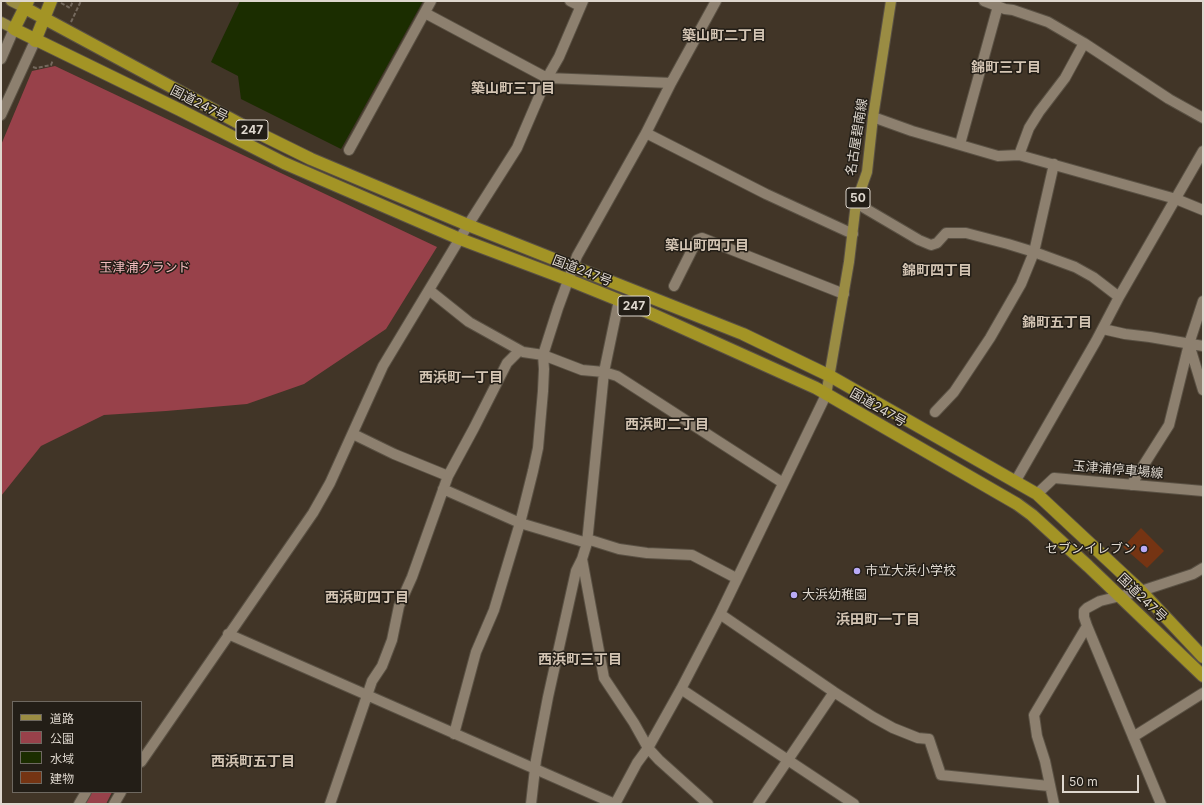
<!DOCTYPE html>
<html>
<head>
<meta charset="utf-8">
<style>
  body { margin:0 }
  #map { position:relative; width:1204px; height:805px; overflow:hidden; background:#413527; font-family:Inter,"Noto Sans JP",sans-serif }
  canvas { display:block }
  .frame { position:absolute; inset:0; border:2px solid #ded7ce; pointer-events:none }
  .legend { position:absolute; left:12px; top:701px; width:130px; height:92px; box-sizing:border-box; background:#231e17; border:1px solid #6e6860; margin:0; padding:5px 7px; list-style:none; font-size:12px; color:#ded7ce }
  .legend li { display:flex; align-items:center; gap:8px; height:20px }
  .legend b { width:20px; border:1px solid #6e6860 }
  .scale { position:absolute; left:1062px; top:775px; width:77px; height:18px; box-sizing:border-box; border:2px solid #ded7ce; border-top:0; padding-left:5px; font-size:12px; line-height:14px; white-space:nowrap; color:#ded7ce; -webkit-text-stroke:3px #231e17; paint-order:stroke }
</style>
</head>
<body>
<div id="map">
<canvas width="1204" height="805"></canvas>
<div class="frame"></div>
<ul class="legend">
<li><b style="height:5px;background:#9a8c43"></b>道路</li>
<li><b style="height:11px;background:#98414a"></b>公園</li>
<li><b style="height:11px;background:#1b2d00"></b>水域</li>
<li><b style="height:11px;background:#753413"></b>建物</li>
</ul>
<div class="scale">50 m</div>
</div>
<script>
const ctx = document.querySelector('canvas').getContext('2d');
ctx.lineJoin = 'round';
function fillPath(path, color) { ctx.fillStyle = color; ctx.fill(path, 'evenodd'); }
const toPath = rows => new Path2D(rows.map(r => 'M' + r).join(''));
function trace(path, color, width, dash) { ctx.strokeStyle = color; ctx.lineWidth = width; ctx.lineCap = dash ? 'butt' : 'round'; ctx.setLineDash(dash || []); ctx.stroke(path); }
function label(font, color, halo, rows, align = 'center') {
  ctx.font = font + ' Inter,"Noto Sans JP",sans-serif'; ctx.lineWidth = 3; ctx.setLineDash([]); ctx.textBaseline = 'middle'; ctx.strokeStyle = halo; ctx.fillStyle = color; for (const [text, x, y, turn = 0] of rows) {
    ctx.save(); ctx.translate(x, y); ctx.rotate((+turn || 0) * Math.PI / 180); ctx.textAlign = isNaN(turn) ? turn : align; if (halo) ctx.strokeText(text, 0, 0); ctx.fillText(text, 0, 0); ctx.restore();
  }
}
fillPath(toPath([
  [55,66,437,247,386,329,304,384,247,404,166,411,104,415,41,446,1,496,1,145,32,71],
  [91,792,112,792,106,804,85,804]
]), '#98414a');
fillPath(toPath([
  [240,1,423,1,341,149,241,99,238,76,211,62]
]), '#1b2d00');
fillPath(toPath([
  [1141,528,1164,551,1147,568,1123,547]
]), '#753413');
const minor = toPath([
  [570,1,580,6],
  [984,1,1005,9,1013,10,1048,22,1084,43,1169,99,1203,118],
  [425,13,547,78,671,83],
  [1,59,14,29],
  [1,115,35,41],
  [873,117,912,131,998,156,1019,155,1176,199,1203,210],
  [646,133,766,194,853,234],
  [960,144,998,6],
  [349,150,431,1],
  [1019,155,1029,128,1039,112,1065,78,1084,43],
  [856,203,919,240,931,245,937,243,946,233,966,233,1008,244,1034,252,1075,267,1093,277,1119,297],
  [674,286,697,240,702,238,844,294],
  [429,290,469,322,523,352,543,355,582,370,604,372,617,376,783,483],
  [1103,329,1125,334,1150,337,1203,346],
  [1189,344,1203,390],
  [935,412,954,392,990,338,1021,284,1034,252,1054,164],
  [353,434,394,454,448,476],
  [1015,482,1096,341,1119,297,1203,151],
  [1131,485,1169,425,1189,344,1203,301],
  [443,489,520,523,587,543],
  [1037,494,1054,478,1203,491],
  [587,539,619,549,647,553,692,555,736,578],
  [582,559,604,678,634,723,648,748,659,760,708,804],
  [720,614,834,692,873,717,893,728,918,738,929,739,941,775,1049,786],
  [228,634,615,804],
  [681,689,854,804],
  [454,734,476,652,494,610,520,523,533,471,538,448,543,391,544,369,543,355,558,308,577,256,646,133,671,83,716,1],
  [1133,737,1203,693],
  [141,762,313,513,330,483,383,366,468,225,517,148,547,78,559,57,583,1],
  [79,804,86,792],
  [114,804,121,792],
  [330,804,372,681,382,666,392,640,399,606,412,577,448,476,474,428,507,363,519,351],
  [531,804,536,760,548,697,576,571,582,559,587,543,604,372,619,300],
  [615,804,637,763,648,748,681,689,720,614,826,395],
  [758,804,834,692],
  [1054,804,1045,761,1037,736,1034,715,1087,626],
  [1161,804,1087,626,1084,617,1084,611,1087,608,1100,601,1141,591,1193,574,1203,568]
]);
const major = toPath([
  [11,1,25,8],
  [1,22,14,29],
  [826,395,849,262,856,203,867,172,873,117,891,1]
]);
const highway = toPath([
  [28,1,14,29,180,110,284,163,460,239,569,280,643,310,816,388,1017,504,1032,515,1088,566,1203,676],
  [25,8,242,125,311,159,468,225,743,334,830,376,1037,494,1141,591,1203,657],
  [35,41,51,1]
]);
trace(minor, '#5a5144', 12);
trace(major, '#5a5144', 12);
trace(highway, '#5a5144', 14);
trace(toPath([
  [61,3,70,8,73,1],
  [71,22,81,1],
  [33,67,36,68,51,65,53,60]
]), '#74695d', 2, [4, 2]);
trace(minor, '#8d806f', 10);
trace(major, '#9a8c43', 10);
trace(highway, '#a39425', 12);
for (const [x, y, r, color] of [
  [1144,549,4,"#b9abf7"],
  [857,571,4,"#b9abf7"],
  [794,595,4,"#b9abf7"]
]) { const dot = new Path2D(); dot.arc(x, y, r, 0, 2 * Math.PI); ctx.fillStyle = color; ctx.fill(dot); trace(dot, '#231e17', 1.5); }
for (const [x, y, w] of [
  [252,130,32],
  [858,198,24],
  [634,306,32]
]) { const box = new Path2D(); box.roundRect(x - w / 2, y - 10, w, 20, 3); ctx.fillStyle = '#231e17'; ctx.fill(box); trace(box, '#ded7ce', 1); }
label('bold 12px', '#ded7ce', null, [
  ["247",252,130],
  ["50",858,198],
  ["247",634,306]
]);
label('13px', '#ded7ce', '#231e17', [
  ["国道247号",199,104,27],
  ["名古屋碧南線",857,137,-81],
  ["国道247号",582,271,21],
  ["国道247号",878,408,30],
  ["玉津浦停車場線",1118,470,5],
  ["国道247号",1142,598,44]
]);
label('13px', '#f2bcbe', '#231e17', [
  ["玉津浦グランド",145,268]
]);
label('13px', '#ded7ce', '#231e17', [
  ["セブンイレブン",1136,549,"right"],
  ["市立大浜小学校",865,571],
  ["大浜幼稚園",802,595]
], 'left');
label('bold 14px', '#d3c4b3', '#231e17', [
  ["築山町二丁目",724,36],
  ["錦町三丁目",1006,68],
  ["築山町三丁目",513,89],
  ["築山町四丁目",707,246],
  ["錦町四丁目",937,271],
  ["錦町五丁目",1057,323],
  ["西浜町一丁目",461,378],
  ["西浜町二丁目",667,425],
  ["西浜町四丁目",367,598],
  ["浜田町一丁目",878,620],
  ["西浜町三丁目",580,660],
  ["西浜町五丁目",253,762]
]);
</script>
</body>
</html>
